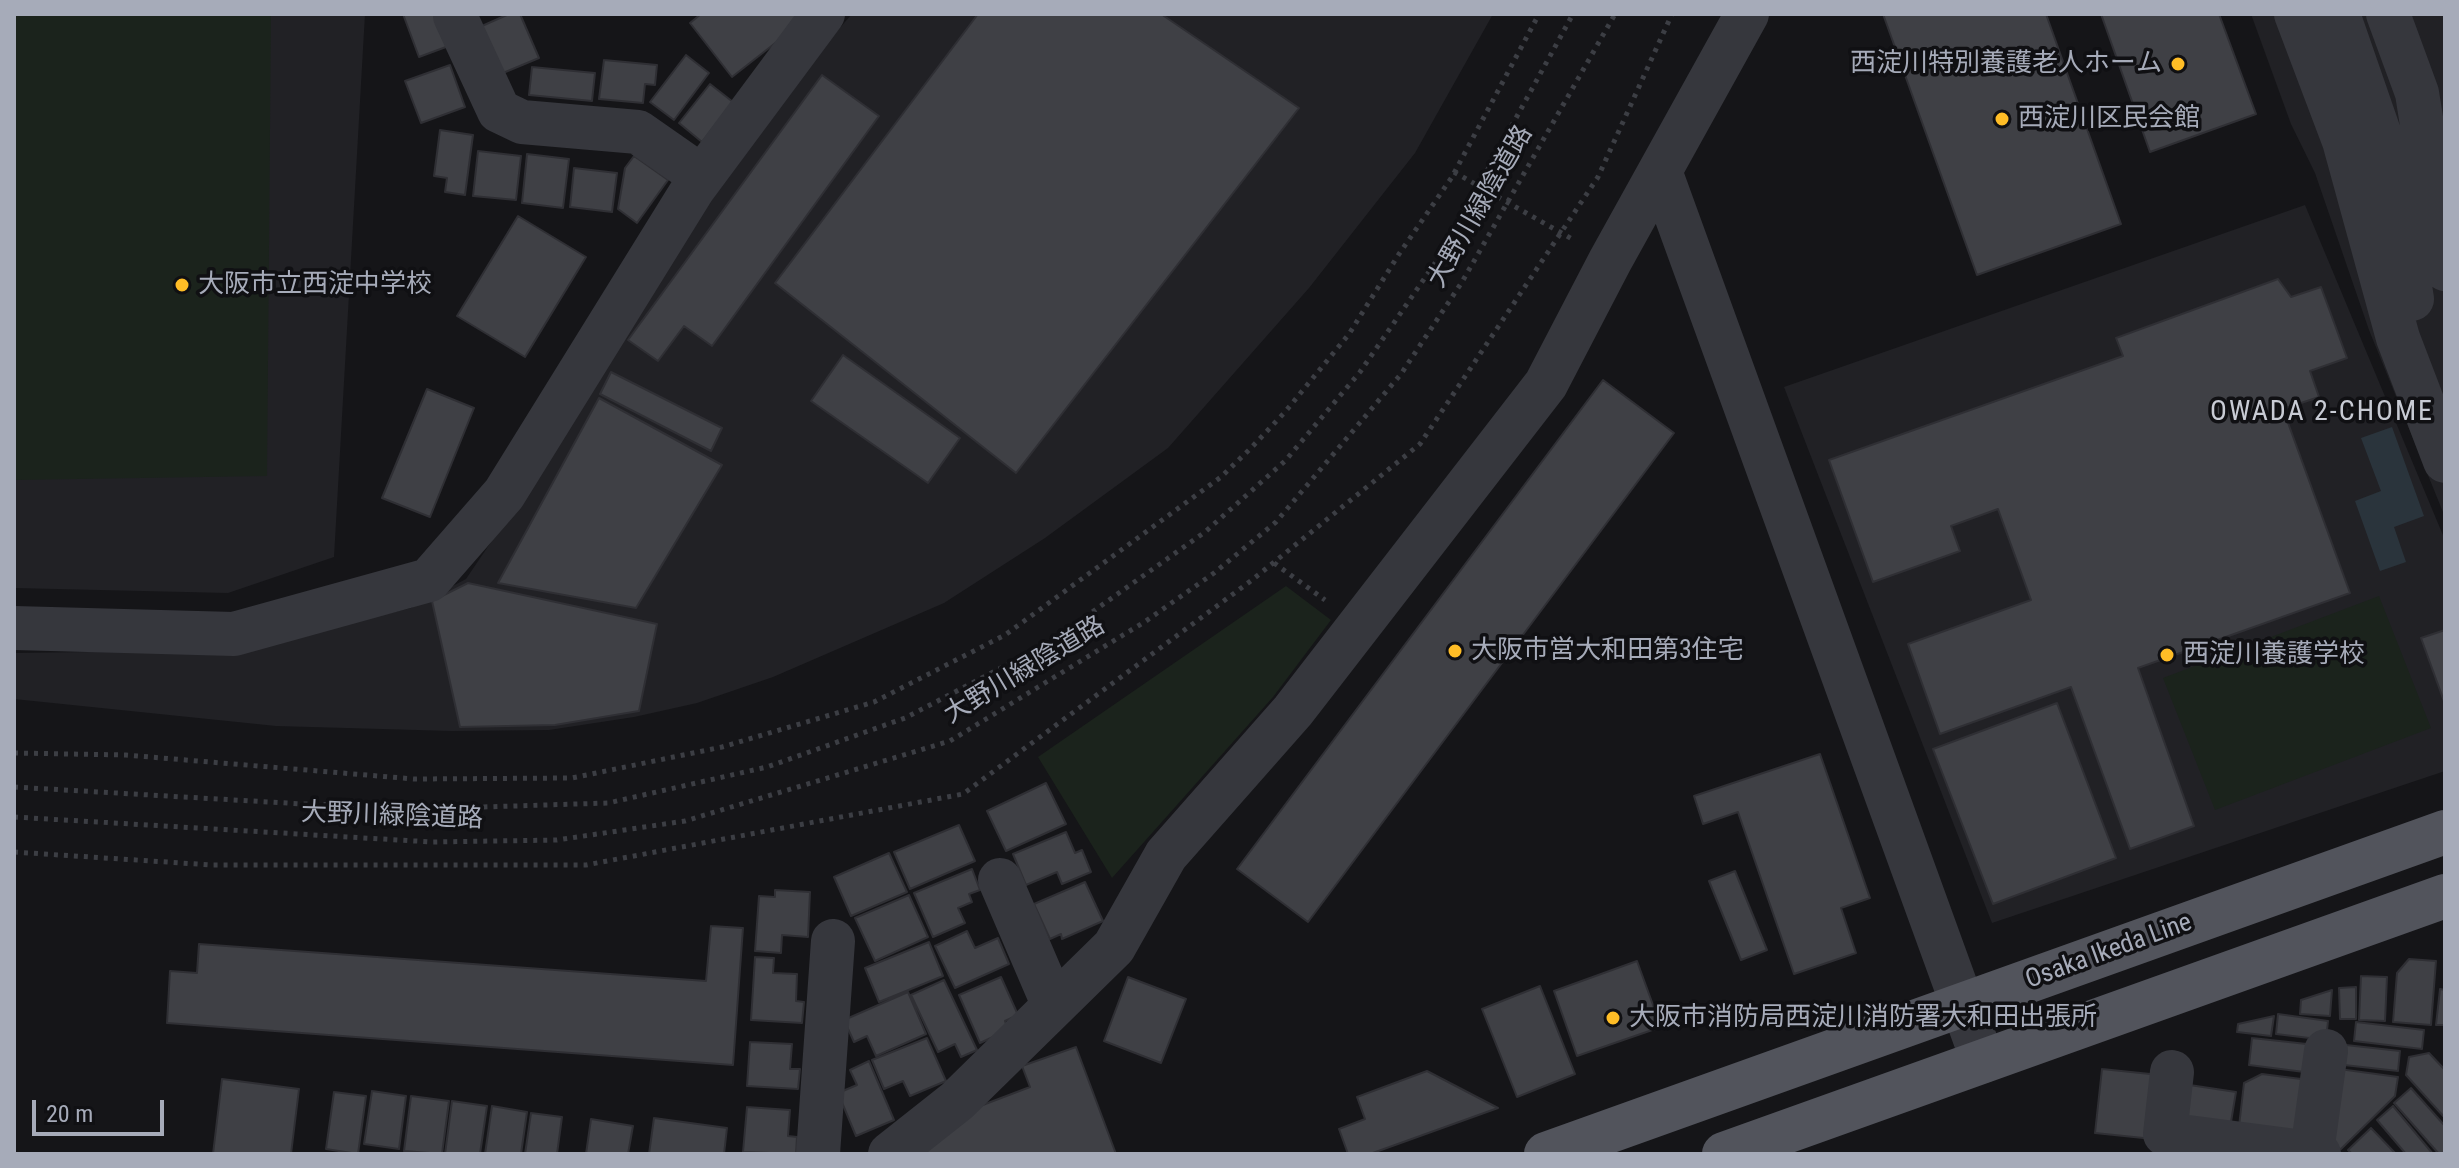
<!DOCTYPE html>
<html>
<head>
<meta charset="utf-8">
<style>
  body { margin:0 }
  #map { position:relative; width:2459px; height:1168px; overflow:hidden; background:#151518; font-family:"Roboto Condensed",sans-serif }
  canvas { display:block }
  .frame { position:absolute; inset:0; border:16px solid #a6abb9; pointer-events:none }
  .scale { position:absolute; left:32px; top:1100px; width:132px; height:36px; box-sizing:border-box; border:4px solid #a6abb9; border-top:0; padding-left:10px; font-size:24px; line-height:28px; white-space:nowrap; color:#a6abb9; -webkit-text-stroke:6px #101013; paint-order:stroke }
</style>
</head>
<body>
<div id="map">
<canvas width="2459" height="1168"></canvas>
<div class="frame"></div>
<div class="scale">20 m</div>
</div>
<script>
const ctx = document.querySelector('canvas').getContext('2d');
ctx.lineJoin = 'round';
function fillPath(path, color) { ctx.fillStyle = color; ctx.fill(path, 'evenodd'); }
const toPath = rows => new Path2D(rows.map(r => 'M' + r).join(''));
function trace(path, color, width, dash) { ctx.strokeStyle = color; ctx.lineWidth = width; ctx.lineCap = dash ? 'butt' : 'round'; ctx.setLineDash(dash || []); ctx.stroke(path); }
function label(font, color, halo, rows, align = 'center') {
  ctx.font = font + ' "Roboto Condensed","Noto Sans JP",sans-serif'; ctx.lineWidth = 7; ctx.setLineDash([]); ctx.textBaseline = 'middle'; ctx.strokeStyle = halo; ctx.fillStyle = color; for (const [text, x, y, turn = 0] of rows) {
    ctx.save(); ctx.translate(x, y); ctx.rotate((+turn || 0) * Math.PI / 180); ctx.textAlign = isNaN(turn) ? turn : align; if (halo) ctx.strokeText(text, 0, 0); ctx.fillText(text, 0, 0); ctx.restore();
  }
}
fillPath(toPath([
  [14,14,365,14,334,557,228,593,14,588],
  [852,14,1493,14,1415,153,1309,288,1168,448,1045,538,944,603,773,677,697,703,634,717,549,730,452,731,276,726,14,699,14,653,238,650,411,608,466,579,491,542,716,169],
  [2251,14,2445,14,2445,517,2369,330,2315,173,2291,124],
  [2305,205,2445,540,2445,771,1992,923,1784,387]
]), '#212125');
fillPath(toPath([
  [14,14,271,14,267,476,14,480],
  [1286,586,1331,620,1273,697,1112,878,1038,757],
  [2379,596,2431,728,2215,810,2163,678]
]), '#1b231c');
fillPath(toPath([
  [2392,427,2424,516,2394,527,2406,562,2380,571,2355,501,2381,491,2361,438]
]), '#2a343c');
const building = toPath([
  [403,14,443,14,454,44,419,57,403,14],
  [509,14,520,14,539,58,503,73,482,26,509,14],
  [701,14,811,14,811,15,732,77,690,23,701,14],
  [978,14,1161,14,1299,108,1016,473,775,283,978,14],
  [1883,14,2046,14,2121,224,1977,275,1883,14],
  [2101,14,2219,14,2256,114,2150,152,2101,14],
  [686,55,709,73,674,120,650,102,686,55],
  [604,60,657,65,655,85,645,84,643,103,599,99,604,60],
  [450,65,465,107,421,123,405,81,450,65],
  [532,67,595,73,592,101,529,95,532,67],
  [822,75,879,116,712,346,684,326,658,361,628,340,822,75],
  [710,84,733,102,702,142,679,123,710,84],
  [440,130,473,135,465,195,445,192,447,178,434,176,440,130],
  [478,151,521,156,516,200,473,196,478,151],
  [527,154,569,159,563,208,522,203,527,154],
  [634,156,668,180,637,223,618,209,625,168,634,156],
  [574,168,617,173,612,212,570,207,574,168],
  [518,216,586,257,525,357,457,316,518,216],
  [2278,279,2291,297,2321,287,2347,358,2310,371,2319,397,2283,409,2350,593,2138,668,2194,826,2130,849,2071,687,1940,734,1908,644,2031,600,1998,509,1951,526,1960,551,1873,582,1829,460,2123,356,2116,338,2278,279],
  [843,355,960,438,928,483,811,401,843,355],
  [611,372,722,428,711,451,600,394,611,372],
  [1603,380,1674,433,1308,922,1237,869,1603,380],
  [427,389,474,408,430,517,382,498,427,389],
  [599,398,722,465,636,608,498,583,599,398],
  [468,583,657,624,639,711,555,725,460,727,432,601,468,583],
  [2445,630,2445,704,2421,638,2445,630],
  [2057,703,2116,858,1993,904,1933,749,2057,703],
  [1820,754,1870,898,1841,908,1856,953,1794,974,1738,812,1703,824,1694,796,1820,754],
  [1046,783,1066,824,1006,851,987,811,1046,783],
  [959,825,975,861,910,889,894,852,959,825],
  [1066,832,1075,853,1082,850,1091,872,1062,884,1057,872,1026,885,1013,854,1066,832],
  [889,853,907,892,851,916,834,877,889,853],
  [972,869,980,890,969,894,972,902,958,908,965,923,933,937,914,893,972,869],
  [1735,871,1767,950,1741,960,1709,881,1735,871],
  [1085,882,1103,921,1062,939,1061,934,1050,939,1034,904,1085,882],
  [775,890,810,892,808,937,782,935,781,953,755,951,759,896,775,897,775,890],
  [909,895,928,937,875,961,855,918,909,895],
  [711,926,743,928,733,1065,167,1023,170,971,197,973,199,944,706,981,711,926],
  [967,931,975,948,998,938,1009,964,955,988,935,946,967,931],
  [929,942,943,976,879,1002,865,968,929,942],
  [755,957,774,958,773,973,797,974,796,1001,804,1002,802,1023,751,1020,755,957],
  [2409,959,2436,961,2431,1025,2393,1022,2397,973,2409,959],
  [1637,961,1661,1027,1577,1056,1554,991,1637,961],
  [2361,976,2387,977,2385,1021,2359,1020,2361,976],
  [1001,977,1018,1015,1005,1021,1008,1030,980,1043,959,995,1001,977],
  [1128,977,1186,999,1161,1063,1104,1041,1128,977],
  [944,980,977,1050,961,1057,955,1044,938,1052,911,995,944,980],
  [1540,986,1575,1074,1517,1097,1482,1009,1540,986],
  [2356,987,2356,1019,2340,1019,2339,988,2356,987],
  [2440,989,2445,990,2445,1025,2436,1025,2440,989],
  [2332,990,2330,1016,2300,1014,2301,1000,2332,990],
  [908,992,926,1034,876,1056,867,1036,854,1042,844,1020,908,992],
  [2278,1014,2328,1021,2326,1040,2276,1034,2278,1014],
  [2274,1016,2271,1036,2237,1032,2238,1024,2274,1016],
  [2356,1022,2424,1030,2422,1049,2354,1041,2356,1022],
  [927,1038,946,1081,910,1096,903,1081,884,1089,872,1060,927,1038],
  [2252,1038,2316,1045,2312,1073,2249,1065,2252,1038],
  [750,1042,792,1044,790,1069,800,1069,798,1089,747,1086,750,1042],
  [2337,1044,2400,1051,2398,1071,2335,1064,2337,1044],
  [1076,1047,1116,1154,915,1154,967,1111,1030,1087,1022,1066,1076,1047],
  [2429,1053,2445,1070,2445,1118,2406,1075,2409,1057,2429,1053],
  [869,1061,894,1120,856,1136,838,1093,857,1085,850,1070,869,1061],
  [2332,1068,2398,1077,2395,1096,2341,1149,2321,1146,2332,1068],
  [2102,1069,2160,1075,2153,1139,2095,1133,2102,1069],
  [1427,1071,1498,1108,1370,1154,1348,1154,1339,1129,1365,1119,1357,1097,1427,1071],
  [2262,1074,2309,1080,2301,1142,2238,1135,2244,1083,2262,1074],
  [222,1079,299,1089,291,1154,213,1154,222,1079],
  [2183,1084,2236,1092,2229,1134,2177,1126,2183,1084],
  [2411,1088,2445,1126,2445,1154,2439,1154,2394,1103,2411,1088],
  [372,1091,406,1096,399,1149,364,1144,372,1091],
  [334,1092,366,1096,358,1154,326,1149,334,1092],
  [411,1096,449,1101,442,1154,404,1151,411,1096],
  [452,1101,487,1106,480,1154,445,1154,452,1101],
  [492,1106,527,1112,521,1154,485,1154,492,1106],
  [2393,1106,2433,1154,2406,1154,2377,1120,2393,1106],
  [747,1107,790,1110,788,1136,797,1137,796,1154,743,1152,747,1107],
  [531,1113,562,1117,557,1154,525,1154,531,1113],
  [654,1118,727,1128,724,1154,649,1154,654,1118],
  [591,1119,633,1126,628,1154,586,1154,591,1119],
  [2371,1128,2396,1154,2352,1154,2348,1150,2371,1128]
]);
fillPath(building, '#3f4045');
trace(building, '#2f2f34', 2);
trace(toPath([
  [1454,172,1572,239],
  [1274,563,1325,600],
  [14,753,126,755,414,779,572,778,722,747,874,702,1005,635,1221,477,1251,448,1285,412,1349,334,1399,254,1452,177,1539,14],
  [14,787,303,804,451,808,608,803,767,767,905,718,1047,644,1205,532,1285,461,1360,372,1442,253,1573,14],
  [14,817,432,842,557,840,685,821,950,741,1146,621,1214,573,1276,522,1401,374,1462,282,1615,14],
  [14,852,212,865,586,865,963,794,1252,580,1420,444,1598,177,1672,14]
]), '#3c3e44', 5, [4, 6]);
trace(toPath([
  [2296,14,2344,141,2398,338,2445,461],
  [2338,14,2392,170,2412,299],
  [2388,14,2417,93,2445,269],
  [455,16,499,111,522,122,638,132,701,176],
  [1660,171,1983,1061],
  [14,628,234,634,429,580,504,494,693,189,823,14],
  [1000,880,1054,1006],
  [2172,1072,2165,1134,2319,1154],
  [2312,1152,2326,1051],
  [818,1154,833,941],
  [890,1154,957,1101,1114,947,1166,855,1293,711,1546,384,1610,261,1747,14]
]), '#36373d', 44);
trace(toPath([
  [1546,1154,2445,832],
  [1724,1154,2445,896]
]), '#52545c', 44);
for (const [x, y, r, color] of [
  [2178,64,8,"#ffbd26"],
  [2002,119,8,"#ffbd26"],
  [182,285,8,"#ffbd26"],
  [1455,651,8,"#ffbd26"],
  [2167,655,8,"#ffbd26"],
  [1613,1018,8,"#ffbd26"]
]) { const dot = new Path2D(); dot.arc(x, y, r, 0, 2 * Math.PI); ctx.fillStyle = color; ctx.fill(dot); trace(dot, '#101013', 3); }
label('26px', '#a6abb9', '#101013', [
  ["西淀川特別養護老人ホーム",2162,64,"right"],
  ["西淀川区民会館",2018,119],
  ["大阪市立西淀中学校",198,285],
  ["大阪市営大和田第3住宅",1471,651],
  ["西淀川養護学校",2183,655],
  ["大阪市消防局西淀川消防署大和田出張所",1629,1018]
], 'left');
label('26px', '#a6abb9', '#101013', [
  ["大野川緑陰道路",1481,207,-60],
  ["大野川緑陰道路",1025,671,-31],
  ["大野川緑陰道路",392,817,2],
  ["Osaka Ikeda Line",2109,952,-20]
]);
ctx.letterSpacing = '2px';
label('28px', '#c8cbd4', '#101013', [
  ["OWADA 2-CHOME",2322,413]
]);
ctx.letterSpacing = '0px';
</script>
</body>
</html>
